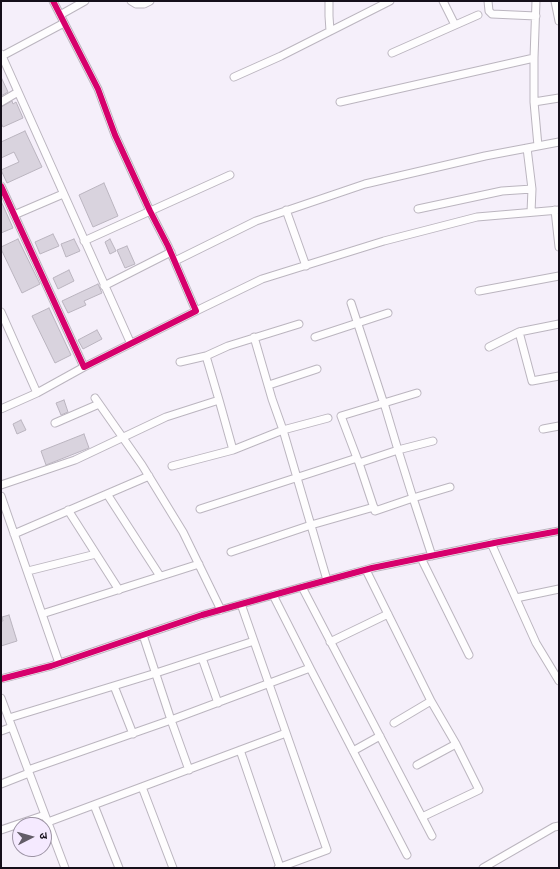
<!DOCTYPE html>
<html>
<head>
<meta charset="utf-8">
<style>
  body { margin:0 }
  #map { position:relative; width:560px; height:869px; overflow:hidden; background:#f5effa; font-family:"Work Sans","Noto Sans Devanagari",sans-serif }
  canvas { display:block }
  .frame { position:absolute; inset:0; border:2px solid #150f1a; pointer-events:none }
  .north { position:absolute; left:12px; top:817px; width:40px; height:40px; box-sizing:border-box; background:#f5eaff; border:1px solid #9b92a3; border-radius:50%; rotate:84deg; font-size:11px; font-weight:700; line-height:16px; text-align:center; color:#150f1a }
  .north::after { content:''; display:block; margin:auto; width:14px; height:18px; background:#635d68; clip-path:polygon(50% 0,100% 100%,50% 72%,0 100%) }
</style>
</head>
<body>
<div id="map">
<canvas width="560" height="869"></canvas>
<div class="frame"></div>
<div class="north">उ</div>
</div>
<script>
const ctx = document.querySelector('canvas').getContext('2d');
ctx.lineJoin = 'round';
function fillPath(path, color) { ctx.fillStyle = color; ctx.fill(path, 'evenodd'); }
const toPath = rows => new Path2D(rows.map(r => 'M' + r).join(''));
function trace(path, color, width, dash) { ctx.strokeStyle = color; ctx.lineWidth = width; ctx.lineCap = dash ? 'butt' : 'round'; ctx.setLineDash(dash || []); ctx.stroke(path); }
const building = toPath([
  [1,77,8,92,1,96,1,77],
  [12,101,13,104,16,102,23,118,3,127,1,123,1,107,12,101],
  [25,131,42,167,7,183,1,170,19,162,14,152,1,158,1,142,25,131],
  [104,183,118,216,93,227,79,195,104,183],
  [1,201,13,228,1,233,1,201],
  [53,234,59,246,40,254,35,242,53,234],
  [18,239,40,284,22,293,1,249,1,247,18,239],
  [74,239,80,251,66,257,61,244,74,239],
  [110,239,116,251,110,254,105,242,110,239],
  [127,246,135,264,125,268,117,250,127,246],
  [69,270,74,281,58,289,53,278,69,270],
  [98,284,102,293,84,301,86,305,68,313,62,301,98,284],
  [49,308,71,355,55,363,32,316,49,308],
  [97,330,102,339,83,349,78,340,97,330],
  [64,400,68,412,61,415,56,403,64,400],
  [21,420,26,430,17,434,13,424,21,420],
  [84,434,89,448,46,465,41,451,84,434],
  [9,615,17,641,1,646,1,621,3,621,2,617,9,615]
]);
fillPath(building, '#d9d3de');
trace(building, '#bab4bf', 1);
const street = toPath([
  [131,1,136,4,144,4,150,1],
  [329,1,329,16,330,31],
  [443,1,455,25],
  [488,1,489,11,492,14,536,16],
  [536,1,534,58,534,102,538,146],
  [555,1,559,21],
  [60,15,85,1],
  [392,53,478,15],
  [1,54,2,56,64,23],
  [2,56,131,344],
  [234,77,281,56,390,1],
  [1,102,18,92],
  [340,102,534,58],
  [534,102,559,98],
  [527,148,532,189,531,212],
  [1,186,84,367,196,311,168,246,150,211,115,135,98,89,53,1],
  [418,209,502,191,532,189],
  [286,210,306,266],
  [555,210,559,247],
  [14,215,63,194],
  [84,241,230,175],
  [175,261,256,221,365,184,485,156,559,142],
  [104,286,171,252],
  [479,291,559,276],
  [351,303,383,401,384,403,398,450,413,498,375,511,359,463,398,450,433,441],
  [196,311,262,279,384,241,477,217,559,210],
  [1,312,37,393],
  [519,332,559,324],
  [254,337,272,399,283,430,328,418],
  [315,337,388,313],
  [489,347,519,332,532,381,559,376],
  [206,356,228,346,299,324],
  [180,362,206,356,219,400],
  [269,385,317,369],
  [95,398,142,465,183,532,221,610],
  [1,409,37,393,84,367],
  [55,423,99,404],
  [543,429,559,426],
  [357,458,341,416,417,393],
  [172,466,233,450,283,430,327,580],
  [1,485,75,460,166,417,219,400,233,450],
  [107,494,160,576],
  [1,496,59,663],
  [200,509,357,458,359,463],
  [68,510,119,590],
  [14,534,149,476],
  [491,543,536,643,559,681],
  [231,552,311,525,374,507],
  [432,556,413,498,450,487],
  [421,558,469,655],
  [366,570,431,701,456,744,479,790,422,817],
  [28,571,96,554],
  [302,587,432,836],
  [516,598,559,589],
  [241,604,327,850,278,868],
  [42,614,199,564],
  [143,635,171,720,189,770],
  [330,642,388,614],
  [202,658,218,703],
  [310,668,407,855],
  [1,679,51,666,202,615,302,587,372,568,499,542,559,531],
  [114,686,133,734],
  [1,698,65,868],
  [9,718,156,673,254,641],
  [394,723,431,701],
  [1,731,12,727],
  [240,750,280,867],
  [353,751,380,736],
  [417,765,456,744],
  [28,770,171,720,310,668,273,595],
  [1,784,29,773],
  [142,787,173,868],
  [94,805,119,868],
  [48,822,286,733],
  [1,830,45,815],
  [483,868,554,827,559,826]
]);
trace(street, '#bbb5bf', 9);
trace(street, '#fefdfe', 7);
trace(toPath([
  [1,186,84,367,196,311,168,246,150,211,115,135,98,89,53,1],
  [1,679,51,666,202,615,302,587,372,568,499,542,559,531]
]), '#d6006c', 6);
</script>
</body>
</html>
